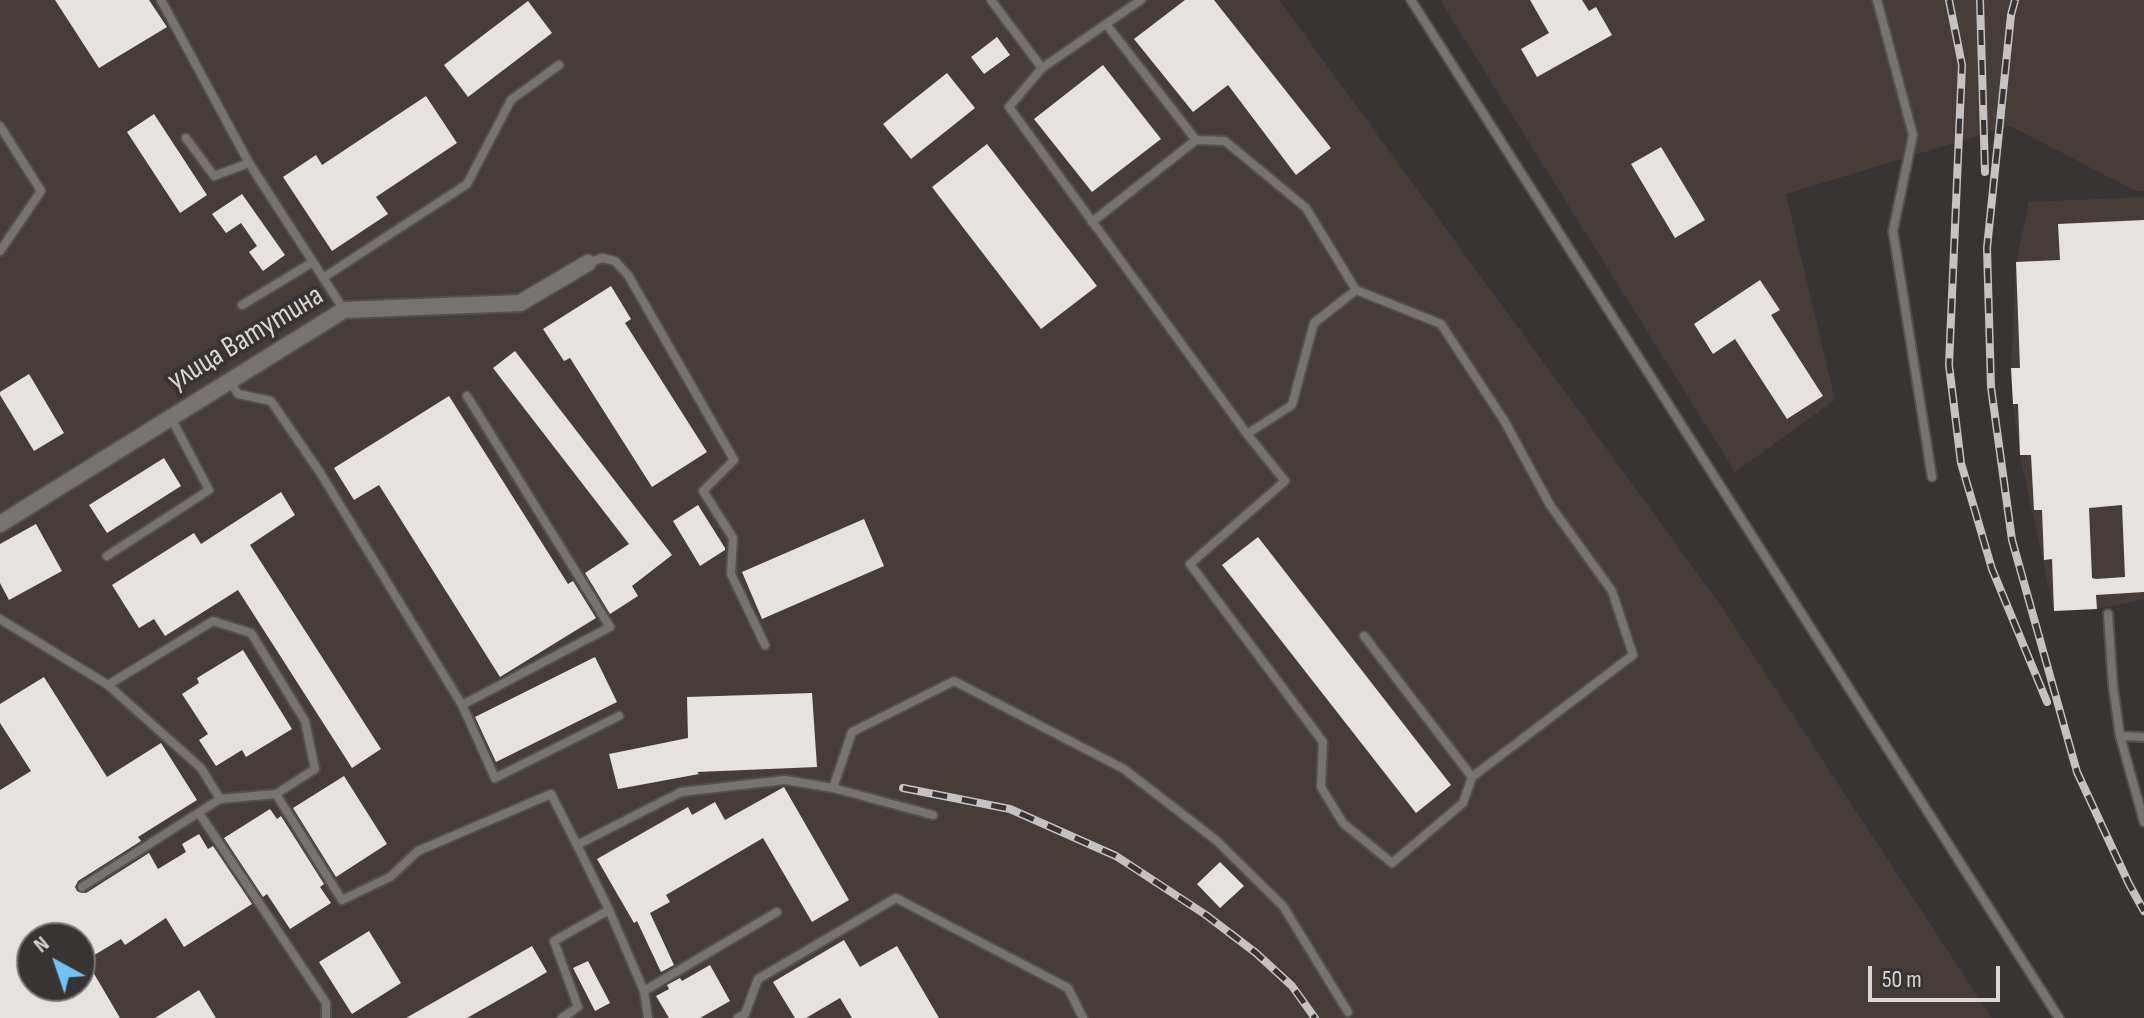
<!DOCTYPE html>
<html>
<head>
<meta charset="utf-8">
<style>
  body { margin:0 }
  #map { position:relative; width:2144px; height:1018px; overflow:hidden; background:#383433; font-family:"Sofia Sans Condensed",sans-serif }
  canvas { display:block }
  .north { position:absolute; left:16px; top:922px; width:80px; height:80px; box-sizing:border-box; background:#383433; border:2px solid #797574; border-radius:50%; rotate:320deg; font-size:22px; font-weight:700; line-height:32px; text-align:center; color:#dad7d6 }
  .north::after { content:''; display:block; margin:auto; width:28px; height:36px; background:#72c1f5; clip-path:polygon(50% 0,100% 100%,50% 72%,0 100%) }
  .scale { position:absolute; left:1868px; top:966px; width:132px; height:36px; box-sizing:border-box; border:4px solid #dad7d6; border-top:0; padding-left:10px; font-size:24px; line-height:28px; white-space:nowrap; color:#dad7d6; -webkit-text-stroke:6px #383433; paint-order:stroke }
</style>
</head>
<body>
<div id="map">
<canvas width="2144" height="1018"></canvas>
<div class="north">N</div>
<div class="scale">50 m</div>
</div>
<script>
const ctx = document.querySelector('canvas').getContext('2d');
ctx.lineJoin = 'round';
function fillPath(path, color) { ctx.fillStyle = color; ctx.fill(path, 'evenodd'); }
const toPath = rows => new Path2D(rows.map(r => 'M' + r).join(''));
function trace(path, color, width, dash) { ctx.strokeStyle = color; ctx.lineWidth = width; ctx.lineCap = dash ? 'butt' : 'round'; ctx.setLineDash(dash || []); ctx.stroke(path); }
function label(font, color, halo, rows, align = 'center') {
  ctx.font = font + ' "Sofia Sans Condensed",sans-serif'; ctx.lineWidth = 8; ctx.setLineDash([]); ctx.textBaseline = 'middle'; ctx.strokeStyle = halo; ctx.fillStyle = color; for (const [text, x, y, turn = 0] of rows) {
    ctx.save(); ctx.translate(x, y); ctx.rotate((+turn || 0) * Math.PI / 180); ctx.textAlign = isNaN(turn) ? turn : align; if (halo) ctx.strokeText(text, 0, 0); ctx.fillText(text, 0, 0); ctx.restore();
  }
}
fillPath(toPath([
  [0,0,1279,0,1719,603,1992,1018,0,1018],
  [32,938,80,938,80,986,32,986],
  [1440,0,2144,0,2144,191,2136,191,2010,126,1786,194,1835,400,1735,472],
  [2144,197,2144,599,2097,609,2054,611,2020,455,2013,404,2011,368,2016,262,2029,202]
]), '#473d38');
fillPath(toPath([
  [55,0,149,0,167,27,99,68],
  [1185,0,1214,0,1331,148,1296,175,1228,85,1193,112,1134,39],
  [1530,0,1582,0,1589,11,1596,7,1612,35,1537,77,1521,49,1549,33],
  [528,1,552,33,468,97,444,65],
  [997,37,1010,55,984,74,971,57],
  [1103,65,1161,139,1092,192,1034,119],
  [947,73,975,108,911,159,883,124],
  [426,96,457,143,376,197,388,214,332,251,283,177,316,155,322,165],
  [154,114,207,195,180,213,127,132],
  [987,144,1097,286,1041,329,932,187],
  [1661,147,1705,220,1675,238,1631,164],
  [242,194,285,255,263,271,249,252,257,246,241,223,226,233,212,214],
  [2144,220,2144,592,2096,595,2097,609,2054,611,2052,559,2044,560,2042,510,2034,510,2031,455,2020,455,2018,404,2013,404,2011,368,2020,368,2016,262,2060,260,2058,224],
  [2122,505,2125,577,2096,579,2092,578,2089,508],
  [1760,280,1780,310,1771,315,1823,396,1787,419,1735,339,1713,354,1694,324],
  [611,286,631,319,625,323,707,452,652,487,570,358,564,361,543,329],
  [515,351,672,555,632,586,638,596,610,614,585,573,629,544,493,368],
  [29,374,64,433,34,451,0,395,0,392],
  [449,396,568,584,573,581,596,618,500,677,379,485,354,500,334,468],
  [164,458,181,486,107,533,89,505],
  [281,492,295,515,250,545,381,749,352,768,238,590,165,636,154,619,139,628,112,585,194,533,201,544],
  [698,505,725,548,725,550,700,566,673,521],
  [864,519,884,566,762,619,742,572],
  [36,524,62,571,9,600,0,583,0,544],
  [1258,537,1451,785,1416,813,1222,565],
  [243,650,292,729,246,757,242,750,216,766,199,740,208,734,182,694,199,683,197,678],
  [595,657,617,702,496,762,475,717],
  [44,677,107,777,161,743,197,800,138,837,141,841,78,881,75,887,77,891,86,893,149,853,158,869,186,852,182,844,199,834,208,849,213,846,252,904,184,947,166,918,125,945,121,939,86,960,120,1018,0,1018,0,790,31,771,0,723,0,704],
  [32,938,80,938,80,990,59,1002,49,986,32,986],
  [812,693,817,767,697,772,699,774,618,789,609,754,688,738,687,697],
  [344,776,387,844,336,877,293,808],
  [784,787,849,900,812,922,763,838,666,895,670,902,650,913,674,965,661,972,637,921,634,923,597,859,688,807,692,815,715,802,725,820],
  [270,809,277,819,281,816,324,884,320,887,331,903,290,929,267,894,263,897,224,838],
  [1220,862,1244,886,1220,908,1197,884],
  [369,931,401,983,352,1014,319,962],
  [844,940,860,967,897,946,939,1018,852,1018,840,998,806,1018,795,1018,773,982],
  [532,946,547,972,532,981,467,1018,406,1018],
  [588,961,610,1003,595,1011,573,968],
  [710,965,730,1001,700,1018,669,1018,656,996,669,989,667,985,680,978,682,981],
  [199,990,216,1018,155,1018]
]), '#e6e2df');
const service = toPath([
  [161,0,249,163],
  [991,0,1042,68,1141,0],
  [1411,0,2059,1018],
  [1877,0,1913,135,1893,231,1932,477],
  [1042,68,1009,107,1247,434,1292,405,1314,323,1356,290,1441,324,1505,422,1550,505,1612,591,1633,655,1472,777,1364,636],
  [0,126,41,191,0,251],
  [186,138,214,176,249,163,344,310],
  [1196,140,1225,141,1306,208,1356,290],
  [1092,222,1196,140,1106,24],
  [588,263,602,258,615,261,628,275,734,460,703,491,733,538,731,574,765,645],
  [323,278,467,184,511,100,559,65],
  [242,305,313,262],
  [230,382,238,394,271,401,321,474,462,705,495,778,619,716],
  [1247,434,1285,481,1190,564,1323,742,1321,787,1343,823,1392,863,1463,803,1472,777],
  [107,556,209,490,171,418],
  [2108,614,2113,686,2120,736,2144,822],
  [0,619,108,685,201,768,220,799,82,887],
  [108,685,213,621,251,633,305,721,315,769,276,794,342,900,390,877,418,851,551,794,577,845],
  [462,705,610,627,467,396],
  [2120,736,2144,737],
  [833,788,852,732,954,681,1124,769,1217,841,1283,906,1348,1012],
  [220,799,276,794],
  [199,813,326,1003,326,1018],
  [609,910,644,991],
  [562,1018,578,1007,554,941,609,910,577,845,681,792,785,780,833,788,933,815],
  [648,1018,644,991,777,912],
  [738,1018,745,1014,758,979,896,898,1068,988,1083,1018]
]);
const minor = toPath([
  [0,524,344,310,520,303,588,263]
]);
trace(service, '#53504f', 12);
trace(minor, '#53504f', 20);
trace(service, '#777371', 8);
trace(minor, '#777371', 16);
const rail = toPath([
  [1949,0,1962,65,1949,365,1961,463,1992,569,2047,702],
  [1980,0,1985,172],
  [2015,0,2011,15,1987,248,1991,387,2012,540,2077,772,2129,884,2144,911],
  [903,788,1010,809,1116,856,1206,915,1256,953,1292,986,1315,1018]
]);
trace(rail, '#c5c2c1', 8);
trace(rail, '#383433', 5, [15]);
label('30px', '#dad7d6', '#383433', [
  ["улица Ватутина",246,339,-31]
]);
</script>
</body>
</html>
